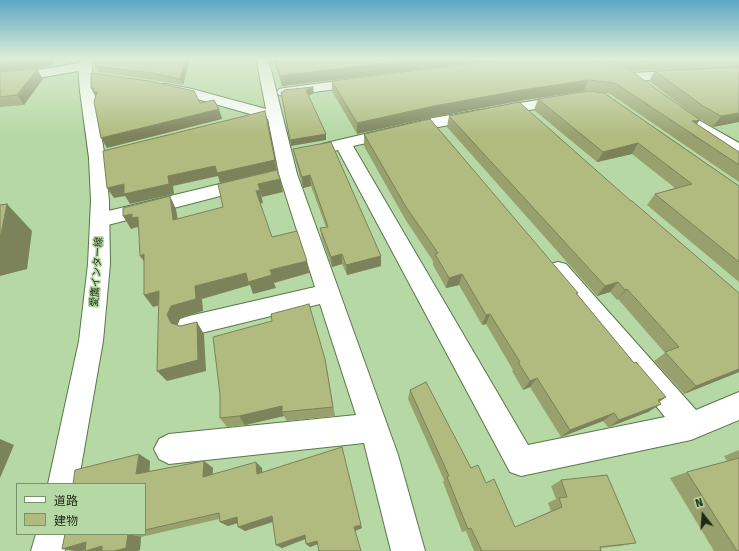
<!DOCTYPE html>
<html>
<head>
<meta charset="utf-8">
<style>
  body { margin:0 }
  #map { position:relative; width:739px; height:551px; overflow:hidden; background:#b6d8a4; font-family:"Fira Sans","Noto Sans JP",sans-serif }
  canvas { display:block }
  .legend { position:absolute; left:16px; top:483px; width:130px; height:52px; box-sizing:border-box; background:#b6d8a4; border:1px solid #78926b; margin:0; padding:5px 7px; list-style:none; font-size:12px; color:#1c2915 }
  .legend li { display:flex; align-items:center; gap:8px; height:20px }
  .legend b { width:20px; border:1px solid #78926b }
  .north { position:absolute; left:683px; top:495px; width:40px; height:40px; -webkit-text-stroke:3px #b6d8a4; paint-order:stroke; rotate:343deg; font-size:11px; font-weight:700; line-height:16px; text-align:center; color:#1c2915 }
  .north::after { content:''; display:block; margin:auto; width:14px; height:18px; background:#1c2915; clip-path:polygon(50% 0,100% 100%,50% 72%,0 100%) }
</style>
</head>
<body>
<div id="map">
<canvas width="739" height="551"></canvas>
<ul class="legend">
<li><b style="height:5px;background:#fff"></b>道路</li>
<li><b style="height:11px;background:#b1ba7f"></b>建物</li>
</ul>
<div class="north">N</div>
</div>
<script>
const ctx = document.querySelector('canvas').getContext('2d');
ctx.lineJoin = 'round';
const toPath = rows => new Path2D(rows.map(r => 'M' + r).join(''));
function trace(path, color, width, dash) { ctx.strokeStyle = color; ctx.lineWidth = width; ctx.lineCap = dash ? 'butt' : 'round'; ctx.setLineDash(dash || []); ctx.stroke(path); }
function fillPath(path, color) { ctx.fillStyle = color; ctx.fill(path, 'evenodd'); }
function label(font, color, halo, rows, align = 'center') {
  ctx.font = font + ' "Fira Sans","Noto Sans JP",sans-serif'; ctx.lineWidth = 3; ctx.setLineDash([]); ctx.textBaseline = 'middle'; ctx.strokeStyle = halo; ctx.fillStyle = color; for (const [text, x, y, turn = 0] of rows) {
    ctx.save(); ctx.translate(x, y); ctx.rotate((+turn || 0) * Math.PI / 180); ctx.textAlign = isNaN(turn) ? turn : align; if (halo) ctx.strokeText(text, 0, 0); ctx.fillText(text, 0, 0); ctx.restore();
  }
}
const street = toPath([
  [256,58,268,58,297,174,398,455,425,551,391,551,364,443,169,464,159,459,154,449,159,439,169,434,356,415,320,304,189,336,180,333,177,326,180,319,189,316,315,287,279,174,268,119,190,97,161,91,159,88,161,85,166,84,192,89,266,109,256,58],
  [85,62,90,63,92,66,90,69,44,77,0,81,0,73,44,69,85,62],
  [739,67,739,75,632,81,627,80,625,77,627,74,632,73,739,67],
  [361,78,366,79,368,82,366,85,284,96,279,95,277,92,279,89,284,88,361,78],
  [567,95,572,96,574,99,572,102,433,128,353,146,528,445,665,417,550,276,547,270,550,264,558,262,566,264,696,410,739,392,739,420,691,440,521,476,510,472,338,150,328,152,322,150,320,147,322,144,433,118,567,95],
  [677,107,682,108,695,118,739,143,739,155,733,154,685,124,670,111,672,108,677,107],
  [249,177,255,179,258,183,255,187,100,227,93,225,90,220,93,215,100,213,249,177]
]);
const secondary = toPath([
  [81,58,93,58,92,66,94,91,105,158,109,201,110,264,103,341,78,484,48,484,79,341,88,264,91,201,89,158,80,91,78,66,81,58],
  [36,534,70,534,65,551,31,551,36,534]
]);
trace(street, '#597848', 2);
trace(secondary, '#597848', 2);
fillPath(street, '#fff');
fillPath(secondary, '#fff');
fillPath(toPath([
  [96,58,190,58,183,85,154,80,98,72,95,66],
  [273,58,593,58,700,120,697,124,739,152,739,182,610,94,605,93,739,186,739,282,647,205,655,194,675,188,632,154,597,162,534,110,538,99,588,91,584,91,519,101,433,117,357,134,332,91,332,81,485,62,482,62,282,86],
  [597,58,739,58,739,66,633,71],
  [739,67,739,122,713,127,696,117,649,81,655,71],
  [0,72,43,79,24,105,0,107],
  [449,116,631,201,739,372,684,394,654,361,665,353,618,299,617,300,610,292,597,296,447,127],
  [364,134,578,293,577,294,634,363,666,397,659,402,661,404,648,412,609,427,608,427,603,421,561,437,530,387,523,390,512,371,513,370,486,324,482,325,459,285,446,288,433,265,433,261,405,219,364,146],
  [293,149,381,266,347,275,342,264,332,267,322,239,320,228,326,227,311,186,303,188,295,159],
  [325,359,335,416,287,421,284,416,245,425,227,427,220,418],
  [410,390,471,468,486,483,515,527,551,511,548,503,556,499,551,486,561,480,636,543,620,546,600,548,601,551,474,551,466,531,462,532,443,482,444,480,408,399],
  [739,450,739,551,714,551,670,478,687,472,727,461,724,456],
  [150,461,149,472,204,461,213,468,212,475,262,468,262,472,362,528,310,547,306,544,305,539,282,548,276,545,273,522,245,531,238,523,228,526,220,522,219,519,141,537,140,550,137,551,85,551,85,550,82,551,76,551,62,549,65,534,145,534,145,484]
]), '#98a06d');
fillPath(toPath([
  [31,58,57,58,52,66,0,72,0,62],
  [186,58,190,58,183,85,180,79],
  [426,58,482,58,482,62,282,86,280,76],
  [37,69,43,79,24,105,17,95],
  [588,80,584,91,519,101,433,117,357,134,357,123,434,106,522,90],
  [313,87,314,93,307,97,306,90],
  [91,88,94,88,97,92,99,102],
  [219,109,222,119,107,148,101,138],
  [265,111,277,170,220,183,218,176,173,186,174,194,130,204,125,196,114,198,107,188,124,184,168,176],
  [739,113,739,122,713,127,721,116],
  [700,120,692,130,692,121],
  [326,134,326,140,291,146,290,140],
  [638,143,632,154,597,162,603,152],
  [310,175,311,186,303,188,302,177],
  [280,179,283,192,262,197,258,184],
  [260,190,263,203,259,204,256,191],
  [170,196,176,209,180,233,173,220],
  [7,204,32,231,27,269,0,276,0,239],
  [132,214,138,217,138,227,131,229,123,216],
  [144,254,149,268,140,256],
  [342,254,342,264,332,267,331,257],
  [381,256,381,266,347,275,346,265],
  [307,261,309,273,274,283,276,288,253,294,250,285,202,299,203,311,180,318,176,327,171,323,167,315,171,306,195,286,246,273,270,270],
  [462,274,459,285,446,288,449,278],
  [618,282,610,292,597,296,605,286],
  [627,289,618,299,617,300,625,290],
  [159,291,168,303,153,307,144,295],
  [490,314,486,324,482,325,486,315],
  [197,322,204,334,206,371,167,381,157,371],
  [739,369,739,372,684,394,696,386],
  [537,378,530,387,523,390,530,381],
  [666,397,654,405,658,400],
  [661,404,648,412,609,427,620,419],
  [282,406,282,412,284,416,245,425,239,416],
  [614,413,603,421,561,437,570,430],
  [0,439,14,445,0,478],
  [139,454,150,461,149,480,136,474],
  [204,461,213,468,212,483,203,477],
  [256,462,262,468,263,480,257,474],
  [272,516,278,520,245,531,238,527],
  [237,517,244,521,228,526,220,522],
  [361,525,362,528,355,531,354,527],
  [128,534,141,537,140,550,137,551,114,551],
  [305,535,308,538,282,548,276,545],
  [317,541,320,543,310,547,306,544],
  [86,542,102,545,82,551,76,551,62,549],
  [102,546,108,551,85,551]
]), '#7c8259');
const building = toPath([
  [0,58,31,58,0,62,0,58],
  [96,58,186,58,180,79,152,73,95,66,96,58],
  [274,58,426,58,280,76,274,58],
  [492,58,593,58,602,62,631,71,700,120,692,121,739,152,739,165,615,83,588,80,522,90,434,106,357,123,332,81,484,62,491,61,492,58],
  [630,58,698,58,638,61,630,58],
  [739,67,739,113,721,116,703,106,655,71,739,67],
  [37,69,17,95,0,97,0,72,37,69],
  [91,73,149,81,194,91,200,103,214,100,219,109,101,138,94,102,97,92,93,92,94,88,91,88,91,73],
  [313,87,306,90,326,134,290,140,281,92,284,92,284,90,313,87],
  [589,91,604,93,739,186,739,262,655,194,692,184,638,143,603,152,538,99,589,91],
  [519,102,631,201,632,201,739,293,739,369,696,386,665,352,679,347,627,289,625,290,618,282,605,286,449,116,519,102],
  [265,111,275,160,217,173,215,166,168,176,169,184,124,194,124,184,107,188,103,151,265,111],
  [430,119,578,293,576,293,634,363,636,362,666,397,658,400,661,404,619,420,614,413,570,430,537,378,530,381,518,362,520,362,490,314,486,315,462,274,449,278,435,254,438,253,406,207,364,134,430,119],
  [331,142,381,256,346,265,342,254,331,257,320,228,328,227,310,175,302,177,293,149,331,142],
  [277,170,280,179,258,184,260,190,256,191,272,237,297,231,307,261,270,270,272,275,248,282,246,273,195,286,196,299,171,306,167,315,171,323,180,326,197,322,198,360,157,371,159,291,144,295,144,254,140,256,138,217,132,218,132,214,123,216,123,208,170,196,173,220,223,207,218,184,277,170],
  [7,204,0,239,0,205,7,204],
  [309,304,325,359,333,407,282,412,282,406,239,416,220,418,220,394,213,337,272,321,271,314,309,304],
  [426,382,471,468,478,465,486,483,494,479,515,527,562,507,559,498,567,497,561,480,607,475,636,543,600,547,601,551,482,551,471,528,468,529,447,477,449,476,410,390,426,382],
  [342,447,361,525,354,527,361,551,319,551,317,541,306,544,305,535,276,545,272,516,238,527,237,517,220,522,219,513,145,530,145,484,73,484,75,470,139,454,136,474,204,461,203,477,256,462,257,474,342,447],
  [739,458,739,551,737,551,687,472,739,458],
  [65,534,128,534,126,548,114,551,102,551,102,546,85,551,86,542,62,549,65,534]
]);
fillPath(building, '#b1ba7f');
trace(building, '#7c8259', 1);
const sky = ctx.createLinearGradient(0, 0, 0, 136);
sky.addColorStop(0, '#5da6c5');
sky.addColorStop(0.43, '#deedd6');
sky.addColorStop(1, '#deedd600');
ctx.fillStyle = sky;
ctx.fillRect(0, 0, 739, 136);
label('10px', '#1c2915', '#b6d8a4', [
  ["愛鷹インター線",97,272,-86]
]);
</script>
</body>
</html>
